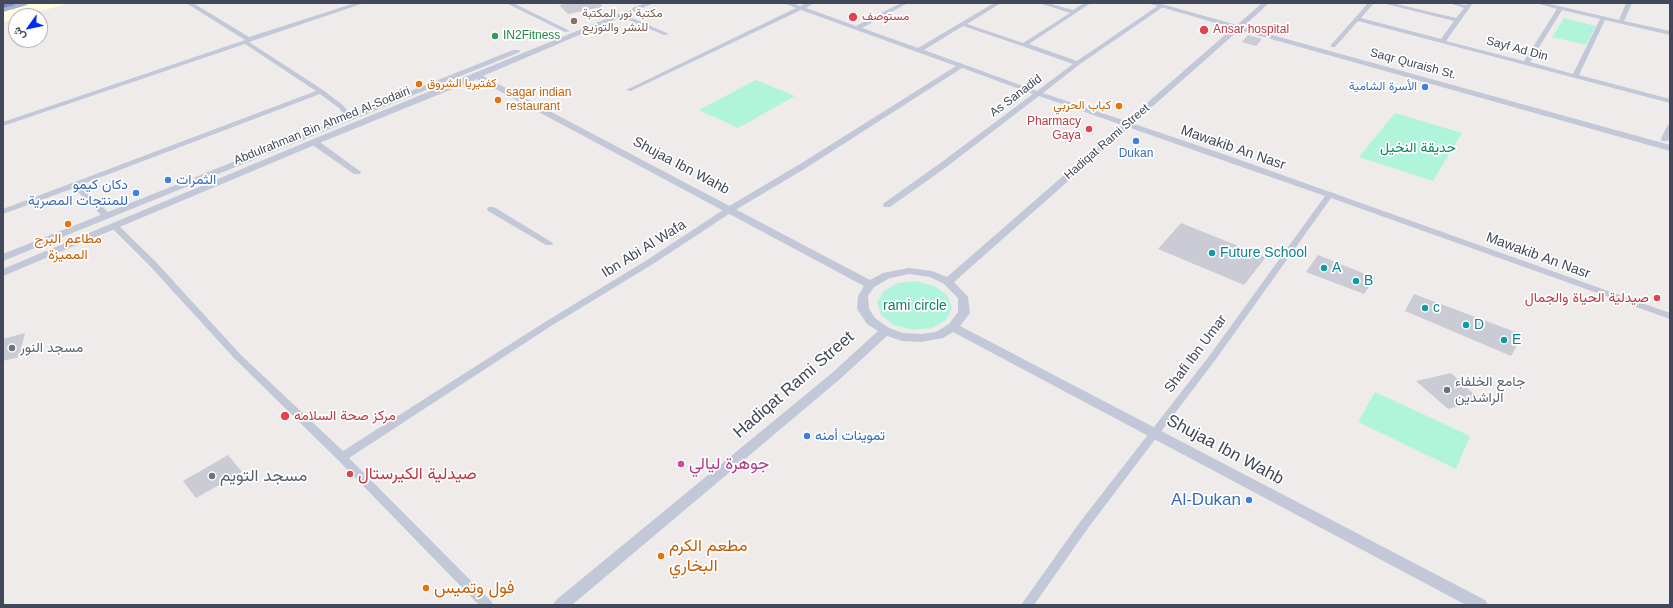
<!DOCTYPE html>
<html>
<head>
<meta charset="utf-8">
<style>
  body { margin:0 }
  #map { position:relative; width:1673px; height:608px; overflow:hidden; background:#eeebea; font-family:Helvetica,Vazirmatn,sans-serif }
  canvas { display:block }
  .frame { position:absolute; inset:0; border:4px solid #41485a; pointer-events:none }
  .north { position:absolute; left:8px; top:8px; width:40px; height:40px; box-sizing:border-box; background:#fff; border:1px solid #b3b6bd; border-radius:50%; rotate:237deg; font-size:11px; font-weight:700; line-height:16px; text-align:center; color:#41485a }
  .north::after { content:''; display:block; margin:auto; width:14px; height:18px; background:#032ef0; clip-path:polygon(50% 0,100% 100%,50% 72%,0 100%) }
</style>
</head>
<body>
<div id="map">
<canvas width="1673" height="608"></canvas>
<div class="frame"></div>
<div class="north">ش</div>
</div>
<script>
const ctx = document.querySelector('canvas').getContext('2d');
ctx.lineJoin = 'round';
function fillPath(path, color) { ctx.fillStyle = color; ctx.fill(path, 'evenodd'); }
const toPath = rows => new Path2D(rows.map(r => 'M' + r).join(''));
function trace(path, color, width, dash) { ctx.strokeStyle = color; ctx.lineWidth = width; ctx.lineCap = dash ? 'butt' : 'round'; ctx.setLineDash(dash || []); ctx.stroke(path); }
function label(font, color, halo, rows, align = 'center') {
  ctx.font = font + ' Helvetica,Vazirmatn,sans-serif'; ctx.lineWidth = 3.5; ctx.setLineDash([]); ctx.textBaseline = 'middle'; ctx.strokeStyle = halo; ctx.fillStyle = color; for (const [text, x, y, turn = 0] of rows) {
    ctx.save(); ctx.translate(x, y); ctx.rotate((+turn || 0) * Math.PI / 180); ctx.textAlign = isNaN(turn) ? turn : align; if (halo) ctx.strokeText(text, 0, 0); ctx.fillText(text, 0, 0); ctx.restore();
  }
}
fillPath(toPath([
  [27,3,70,3,23,16,16,16,16,18,3,22,3,10]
]), '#fefddf');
fillPath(toPath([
  [1564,18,1596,26,1586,45,1552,37],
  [756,80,795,96,738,128,699,110],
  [1395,113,1462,133,1433,181,1359,157],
  [916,281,934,286,947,295,952,308,946,320,932,328,913,330,894,325,881,315,877,302,884,291,898,283],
  [1375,392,1470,436,1456,469,1358,422]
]), '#b1f4dc');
fillPath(toPath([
  [567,3,601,3,602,7,568,14,559,5],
  [1248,35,1262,39,1256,46,1242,42],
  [1181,223,1266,257,1244,285,1158,249],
  [1318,255,1375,278,1364,294,1306,272],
  [1414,294,1494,324,1523,335,1511,356,1405,311],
  [25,333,19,357,3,361,3,339],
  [1451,373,1480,400,1448,409,1416,381],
  [228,455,242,472,196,498,183,481]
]), '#cacbd4');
const motorway = toPath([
  [3,3,15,3,14,5,3,8,3,3]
]);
trace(motorway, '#6776ad', 1);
fillPath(toPath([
  [186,3,193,3,249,37,355,3,364,3,249,42,323,90,344,106,352,118,351,119,347,119,339,108,320,94,80,185,109,213,110,215,109,217,103,217,74,188,3,214,3,209,316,91,245,44,3,126,3,122,245,40,186,3],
  [506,3,513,3,570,31,565,32,506,3],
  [784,3,792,3,800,6,807,3,814,3,806,8,856,26,901,3,908,3,862,28,918,48,994,3,1001,3,967,24,1023,43,1070,13,1039,3,1048,3,1073,10,1084,3,1091,3,1029,44,1077,61,1159,5,1163,5,1163,7,1080,64,1043,93,1229,156,1670,313,1670,319,1331,198,1216,359,1088,528,1034,605,1021,605,1080,522,1210,355,1325,196,1039,96,945,168,890,207,884,207,883,205,884,203,939,164,1033,94,962,68,806,168,732,212,653,264,551,326,349,458,491,601,493,605,479,605,338,460,234,358,149,265,110,226,111,224,117,224,155,261,240,354,343,451,545,322,647,260,726,208,800,164,956,66,801,10,631,91,626,90,796,8,784,3],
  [963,26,1022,46,1073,64,1037,91,924,50,963,26],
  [1368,3,1374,3,1361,18,1441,39,1454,21,1382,3,1392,3,1456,18,1464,8,1449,3,1466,5,1467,3,1473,3,1446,41,1524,61,1557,9,1536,3,1546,3,1619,20,1626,3,1632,3,1624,21,1670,31,1670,35,1605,20,1579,75,1670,99,1670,103,1358,21,1335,47,1331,47,1331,45,1368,3],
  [1562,10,1600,19,1573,74,1530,62,1562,10],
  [619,14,623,14,669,34,664,35,619,16,619,14],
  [1670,124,1669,139,1668,141,1662,141,1661,139,1667,126,1670,124],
  [311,140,317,140,361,172,360,174,354,174,311,144,311,140],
  [488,207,494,207,553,243,552,245,546,245,488,211,487,209,488,207]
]), '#c2c8d8');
fillPath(toPath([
  [645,3,654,3,483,76,870,280,883,273,909,268,932,271,947,277,1233,28,1147,3,1158,3,1237,25,1262,3,1269,3,1243,27,1670,145,1670,151,1239,30,954,282,968,297,970,313,960,326,1485,600,1488,605,1466,605,953,332,943,338,921,342,902,341,887,336,840,379,572,605,553,605,556,600,832,373,878,331,867,324,857,309,858,296,864,286,477,79,317,144,3,276,3,269,311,140,645,3],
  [909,274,930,277,944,284,958,298,958,312,949,324,936,332,921,334,903,333,889,328,875,318,869,309,868,296,874,287,890,278,909,274],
  [513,50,519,50,520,52,3,261,3,254,513,50]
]), '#c2c8d8');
fillPath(toPath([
  [14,3,28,3,27,5,3,12,3,6,14,3]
]), '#a6b0cf');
fillPath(motorway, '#7b8bc1');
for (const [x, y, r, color] of [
  [853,17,5,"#e0444e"],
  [574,21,4,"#8d6e63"],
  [1204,30,5,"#e0444e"],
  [495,36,4,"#2e9e5b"],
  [419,84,4,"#e8710a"],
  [1425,87,4,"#3f7fe0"],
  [498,100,4,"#e8710a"],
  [1119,106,4,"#e8710a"],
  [1089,129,4,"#e0444e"],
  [1136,141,4,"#3f7fe0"],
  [168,180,4,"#3f7fe0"],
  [136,193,4,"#3f7fe0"],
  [68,224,4,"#e8710a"],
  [1212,253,4,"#0f9aa8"],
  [1324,268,4,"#0f9aa8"],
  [1356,281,4,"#0f9aa8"],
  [1657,298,4,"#e0444e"],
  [1425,308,4,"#0f9aa8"],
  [1466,325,4,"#0f9aa8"],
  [1504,340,4,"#0f9aa8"],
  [12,348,4,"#6b7280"],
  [1447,390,4,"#6b7280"],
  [285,416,5,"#e0444e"],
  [807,436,4,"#3f7fe0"],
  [681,464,4,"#d1479c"],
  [350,474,4,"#e0444e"],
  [212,476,4,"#6b7280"],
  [1249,500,4,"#3f7fe0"],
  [661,556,4,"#e8710a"],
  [426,588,4,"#e8710a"]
]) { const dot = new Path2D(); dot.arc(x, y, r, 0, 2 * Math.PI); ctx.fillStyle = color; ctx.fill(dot); trace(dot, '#fff', 1.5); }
label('12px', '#785e54', '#fff', [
  ["مكتبة نور المكتبة",582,14],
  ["للنشر والتوزيع",582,28]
], 'left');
label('12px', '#be3a42', '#fff', [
  ["مستوصف",862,17],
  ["Ansar hospital",1213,30],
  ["Pharmacy",1081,122,"right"],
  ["Gaya",1081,136,"right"]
], 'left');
label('12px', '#27864d', '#fff', [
  ["IN2Fitness",503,36]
], 'left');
label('12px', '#41485a', '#fff', [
  ["Sayf Ad Din",1517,49,15],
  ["Saqr Quraish St.",1413,64,15],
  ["As Sanadid",1016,96,-37],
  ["Abdulrahman Bin Ahmed Al-Sodairi",322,126,-22],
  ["Hadiqat Rami Street",1107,142,-41]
]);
label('12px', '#c56008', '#fff', [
  ["كفتيريا الشروق",427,84],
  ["sagar indian",506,93],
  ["restaurant",506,107],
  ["كباب الحربي",1111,106,"right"]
], 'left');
label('12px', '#366cbe', '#fff', [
  ["الأسرة الشامية",1417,87],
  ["Dukan",1136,154,"center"]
], 'right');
label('14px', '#41485a', '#fff', [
  ["Mawakib An Nasr",1233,148,19],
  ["Shujaa Ibn Wahb",681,166,28],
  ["Ibn Abi Al Wafa",644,249,-32],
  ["Mawakib An Nasr",1538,256,20],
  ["Shafi Ibn Umar",1196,354,-53]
]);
label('14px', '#0b8365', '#fff', [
  ["حديقة النخيل",1418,148],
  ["rami circle",915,306]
]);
label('14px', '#366cbe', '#fff', [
  ["الثمرات",176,180],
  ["دكان كيمو",128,185,"right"],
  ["للمنتجات المصرية",128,201,"right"],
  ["تموينات أمنه",815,436]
], 'left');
label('14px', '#c56008', '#fff', [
  ["مطاعم البرج",68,239],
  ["المميزة",68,255]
]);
label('14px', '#0d838f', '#fff', [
  ["Future School",1220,253],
  ["A",1332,268],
  ["B",1364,281],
  ["c",1433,308],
  ["D",1474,325],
  ["E",1512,340]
], 'left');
label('14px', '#be3a42', '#fff', [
  ["صيدلية الحياة والجمال",1649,298],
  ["مركز صحة السلامه",294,416,"left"]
], 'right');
label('14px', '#5b616d', '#fff', [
  ["مسجد النور",20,348],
  ["جامع الخلفاء",1455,382],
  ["الراشدين",1455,398]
], 'left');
label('17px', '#41485a', '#fff', [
  ["Hadiqat Rami Street",794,385,-41],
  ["Shujaa Ibn Wahb",1225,450,28]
]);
label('17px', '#b23c85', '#fff', [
  ["جوهرة ليالي",689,464]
], 'left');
label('17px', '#be3a42', '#fff', [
  ["صيدلية الكيرستال",358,474]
], 'left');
label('17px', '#5b616d', '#fff', [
  ["مسجد التويم",220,476]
], 'left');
label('17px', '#366cbe', '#fff', [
  ["Al-Dukan",1241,500]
], 'right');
label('17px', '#c56008', '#fff', [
  ["مطعم الكرم",669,546],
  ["البخاري",669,566],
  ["فول وتميس",434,588]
], 'left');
</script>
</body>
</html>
